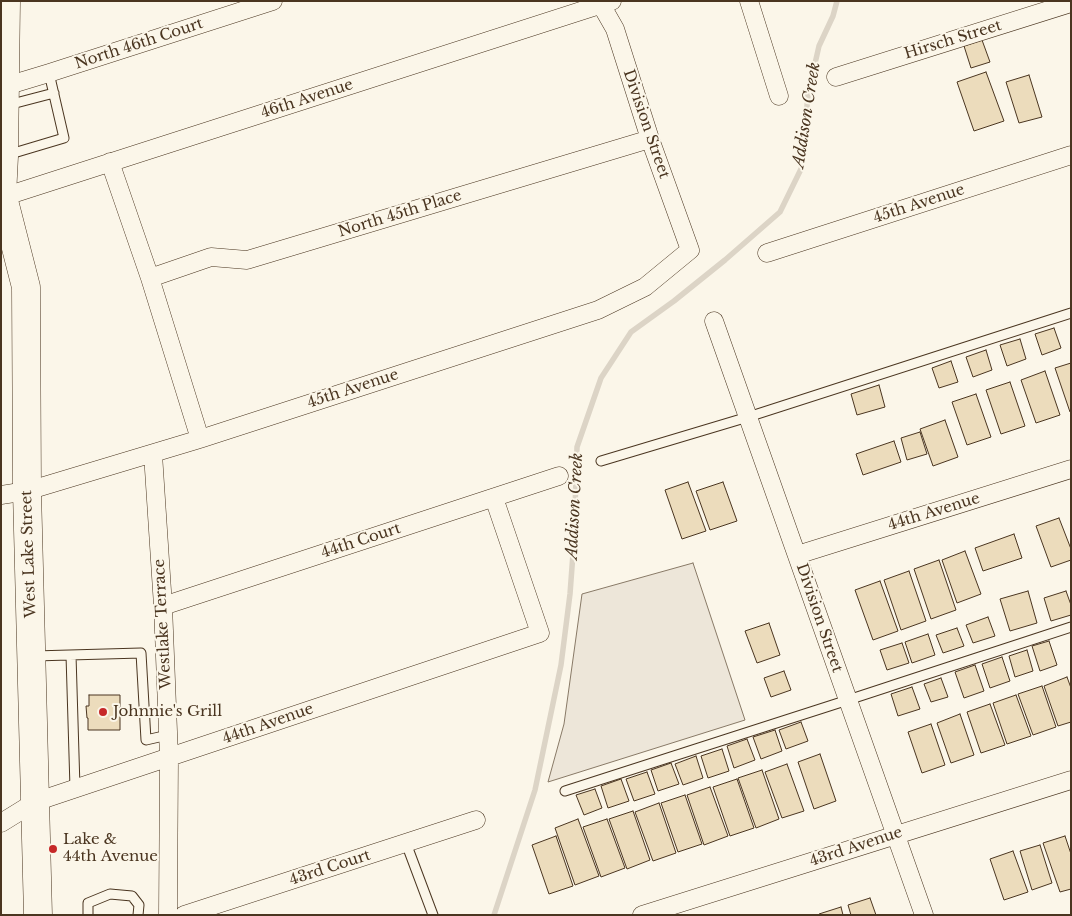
<!DOCTYPE html>
<html>
<head>
<meta charset="utf-8">
<style>
  body { margin:0 }
  #map { position:relative; width:1072px; height:916px; overflow:hidden; background:#fbf6e9; font-family:"Libre Baskerville",serif }
  canvas { display:block }
  .frame { position:absolute; inset:0; border:2px solid #4a3520; pointer-events:none }
</style>
</head>
<body>
<div id="map">
<canvas width="1072" height="916"></canvas>
<div class="frame"></div>
</div>
<script>
const ctx = document.querySelector('canvas').getContext('2d');
ctx.lineJoin = 'round';
function fillPath(path, color) { ctx.fillStyle = color; ctx.fill(path, 'evenodd'); }
const toPath = rows => new Path2D(rows.map(r => 'M' + r).join(''));
function trace(path, color, width, dash) { ctx.strokeStyle = color; ctx.lineWidth = width; ctx.lineCap = dash ? 'butt' : 'round'; ctx.setLineDash(dash || []); ctx.stroke(path); }
function label(font, color, halo, rows, align = 'center') {
  ctx.font = font + ' "Libre Baskerville",serif'; ctx.lineWidth = 4; ctx.setLineDash([]); ctx.textBaseline = 'middle'; ctx.strokeStyle = halo; ctx.fillStyle = color; for (const [text, x, y, turn = 0] of rows) {
    ctx.save(); ctx.translate(x, y); ctx.rotate((+turn || 0) * Math.PI / 180); ctx.textAlign = isNaN(turn) ? turn : align; if (halo) ctx.strokeText(text, 0, 0); ctx.fillText(text, 0, 0); ctx.restore();
  }
}
const green = toPath([
  [693,563,745,720,548,782,564,724,582,594,693,563]
]);
fillPath(green, '#ede6d9');
trace(green, '#887966', 1);
trace(toPath([
  [494,915,535,790,561,665,570,594,574,540,577,447,601,378,631,332,674,301,725,260,780,212,802,167,808,94,819,46,833,16,837,1]
]), '#dcd4c6', 5.5);
const building = toPath([
  [982,40,990,62,971,68,964,46,982,40],
  [986,72,1004,121,974,131,957,82,986,72],
  [1029,75,1042,117,1019,123,1006,82,1029,75],
  [1054,328,1061,348,1042,355,1035,334,1054,328],
  [1020,339,1026,359,1007,366,1000,345,1020,339],
  [986,350,992,370,973,377,966,357,986,350],
  [951,361,958,382,939,388,932,368,951,361],
  [1071,363,1071,411,1070,412,1055,368,1071,363],
  [1045,371,1060,415,1036,423,1021,380,1045,371],
  [1010,382,1025,426,1001,434,986,390,1010,382],
  [879,385,885,407,857,415,851,394,879,385],
  [976,394,991,437,967,445,952,402,976,394],
  [945,420,958,457,933,466,920,429,945,420],
  [920,432,927,454,907,460,901,438,920,432],
  [894,441,901,462,863,475,856,454,894,441],
  [688,482,706,531,682,539,665,490,688,482],
  [723,482,737,521,710,530,696,491,723,482],
  [1059,518,1071,549,1071,560,1051,567,1036,526,1059,518],
  [1014,534,1022,558,983,571,975,548,1014,534],
  [965,551,981,594,957,603,942,560,965,551],
  [939,560,956,610,931,619,914,569,939,560],
  [909,571,926,621,901,630,884,580,909,571],
  [880,581,898,631,873,640,855,590,880,581],
  [1028,591,1037,623,1010,631,1000,599,1028,591],
  [1066,591,1071,605,1071,615,1051,621,1044,598,1066,591],
  [988,617,995,636,973,643,966,625,988,617],
  [769,623,780,655,757,663,745,631,769,623],
  [957,628,964,646,943,653,936,635,957,628],
  [928,634,935,655,912,663,905,642,928,634],
  [1049,641,1057,665,1040,671,1032,646,1049,641],
  [902,643,909,663,887,670,880,650,902,643],
  [1027,650,1033,671,1015,677,1009,656,1027,650],
  [1002,657,1010,681,990,688,982,664,1002,657],
  [975,665,984,691,964,698,955,672,975,665],
  [784,671,791,690,771,697,764,678,784,671],
  [1067,677,1071,688,1071,722,1058,726,1044,686,1067,677],
  [941,678,948,697,931,702,924,684,941,678],
  [1042,686,1056,727,1033,735,1018,694,1042,686],
  [912,687,920,709,898,716,891,694,912,687],
  [89,695,120,695,120,730,88,730,88,718,87,718,86,706,89,706,89,695],
  [1016,695,1031,736,1007,744,993,703,1016,695],
  [990,704,1005,745,981,753,967,712,990,704],
  [960,714,974,755,951,763,937,723,960,714],
  [801,722,808,741,786,749,779,730,801,722],
  [931,724,945,765,922,773,908,732,931,724],
  [775,730,782,751,761,759,753,737,775,730],
  [747,739,755,760,734,768,727,746,747,739],
  [722,749,729,771,708,778,701,756,722,749],
  [820,754,836,801,814,809,798,762,820,754],
  [696,756,703,778,683,785,675,764,696,756],
  [671,763,679,784,658,791,651,770,671,763],
  [787,764,804,811,782,818,765,772,787,764],
  [762,770,779,819,756,828,738,778,762,770],
  [647,772,655,794,634,801,626,779,647,772],
  [621,779,629,801,608,808,601,786,621,779],
  [737,779,754,828,730,836,713,787,737,779],
  [710,787,728,836,704,845,687,795,710,787],
  [595,789,602,808,584,815,576,795,595,789],
  [685,795,702,844,678,852,661,803,685,795],
  [659,803,676,853,653,861,635,812,659,803],
  [633,811,650,860,627,869,609,819,633,811],
  [578,819,599,876,575,885,555,828,578,819],
  [607,819,625,868,601,877,583,827,607,819],
  [556,836,573,886,549,894,532,845,556,836],
  [1065,836,1071,854,1071,889,1060,892,1043,843,1065,836],
  [1040,845,1052,883,1032,890,1020,851,1040,845],
  [1013,851,1028,892,1004,900,990,859,1013,851],
  [870,898,876,915,851,915,848,905,870,898],
  [841,907,843,915,819,915,819,914,841,907]
]);
fillPath(building, '#ecdcbc');
trace(building, '#4a3520', 1);
const service = toPath([
  [8,105,54,93],
  [7,155,64,138,49,73],
  [601,461,748,417,1071,313],
  [71,655,75,788],
  [34,656,141,653,146,740,168,735],
  [565,791,848,700,1071,627],
  [406,843,433,915],
  [88,915,88,903,110,894,132,896,139,905,138,915]
]);
const minor = toPath([
  [749,1,779,96],
  [836,77,1071,3],
  [6,86,49,73,273,1],
  [110,162,150,278,200,439],
  [3,197,612,1],
  [767,253,1071,155],
  [150,278,211,257,247,260,650,139],
  [714,321,924,915],
  [153,454,163,606,169,757,168,915],
  [1,495,27,491,200,439,598,310,645,287,690,250,650,139,615,29,599,1],
  [797,555,1071,469],
  [163,606,559,476],
  [1,823,35,802,540,633,494,498],
  [184,915,476,820],
  [642,915,1071,780]
]);
const primary = toPath([
  [3,197,26,287,27,491,38,915],
  [1,215,4,156,6,1]
]);
trace(service, '#4a3520', 11);
trace(minor, '#4a3520', 19);
trace(primary, '#4a3520', 29);
trace(service, '#fbf6e9', 9);
trace(minor, '#fbf6e9', 18);
trace(primary, '#fbf6e9', 28);
for (const [x, y, r, color] of [
  [103,712,5,"#c62828"],
  [53,849,5,"#c62828"]
]) { const dot = new Path2D(); dot.arc(x, y, r, 0, 2 * Math.PI); ctx.fillStyle = color; ctx.fill(dot); trace(dot, '#fbf6e9', 2); }
label('15px', '#4a3520', '#fbf6e9', [
  ["Hirsch Street",953,40,-17],
  ["North 46th Court",139,44,-18],
  ["46th Avenue",307,99,-18],
  ["Division Street",646,124,71],
  ["45th Avenue",919,204,-18],
  ["North 45th Place",400,214,-17],
  ["45th Avenue",353,389,-18],
  ["44th Avenue",934,512,-17],
  ["44th Court",361,541,-18],
  ["West Lake Street",29,554,-92],
  ["Division Street",819,618,71],
  ["Westlake Terrace",163,624,-93],
  ["44th Avenue",268,724,-19],
  ["43rd Avenue",856,847,-18],
  ["43rd Court",330,868,-18]
]);
label('15px', '#4a3520', '#fbf6e9', [
  ["Johnnie's Grill",113,712],
  ["Lake &",63,840],
  ["44th Avenue",63,857]
], 'left');
label('italic 16px', '#4a3520', '#fbf6e9', [
  ["Addison Creek",807,115,-81],
  ["Addison Creek",575,506,-87]
]);
</script>
</body>
</html>
